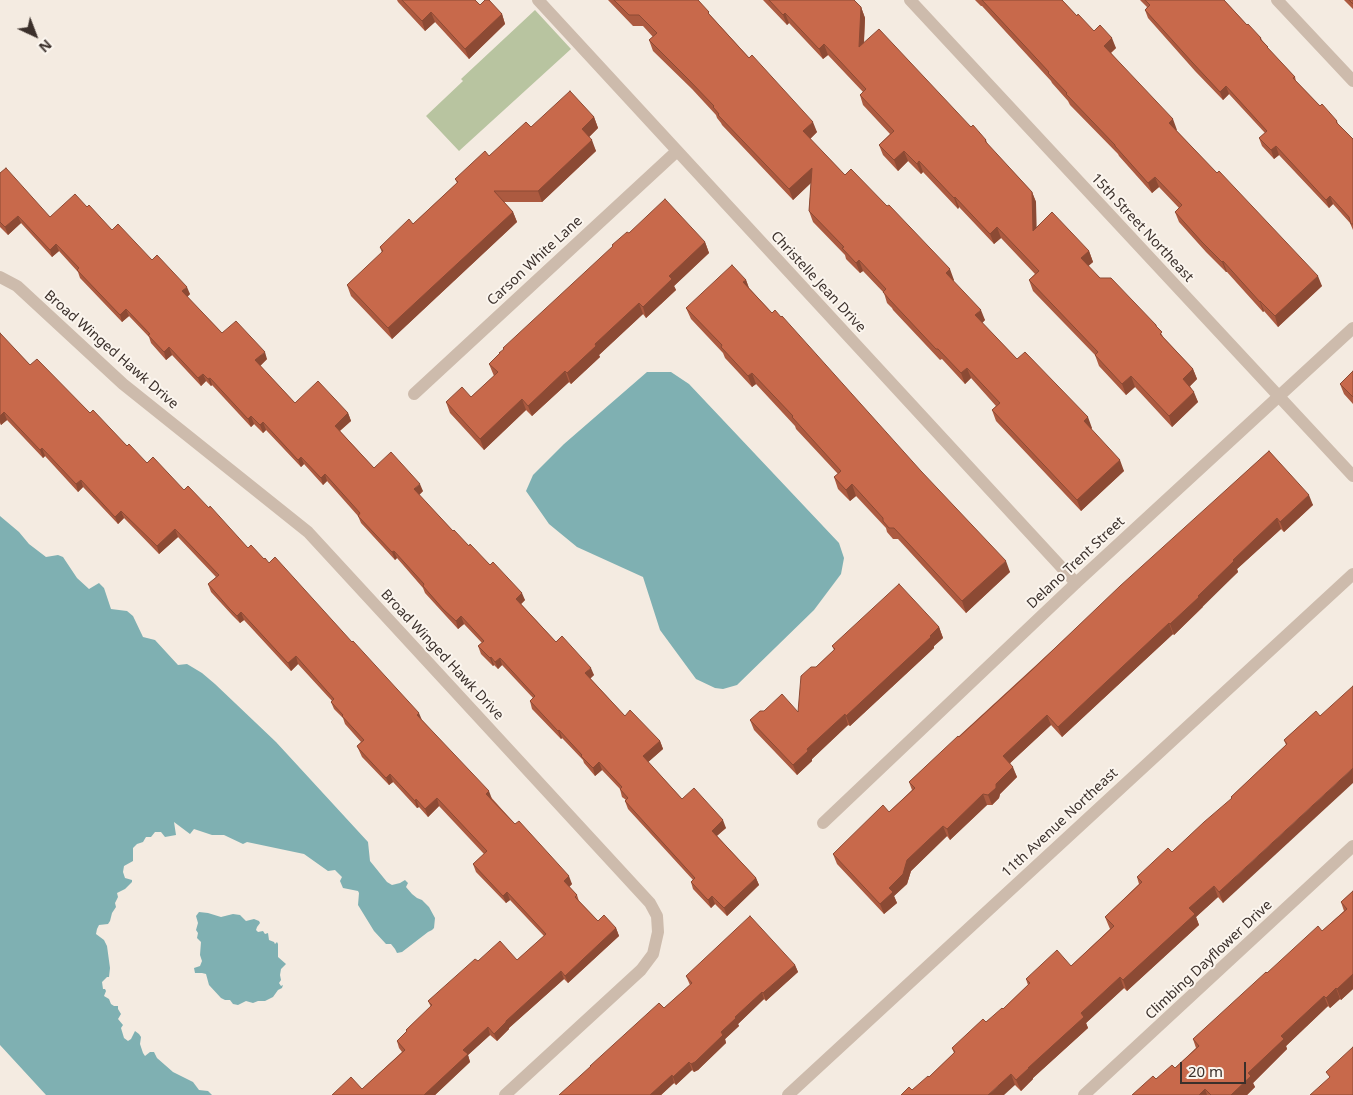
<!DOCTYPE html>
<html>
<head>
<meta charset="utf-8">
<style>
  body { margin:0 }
  #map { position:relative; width:1353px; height:1095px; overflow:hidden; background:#f4ebe1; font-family:"Noto Sans",sans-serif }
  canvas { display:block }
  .north { position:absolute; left:10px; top:10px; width:50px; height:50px; -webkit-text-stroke:4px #fbf5ee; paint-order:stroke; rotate:137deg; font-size:14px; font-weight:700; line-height:20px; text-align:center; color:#3b302b }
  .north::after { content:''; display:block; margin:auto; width:18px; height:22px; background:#3b302b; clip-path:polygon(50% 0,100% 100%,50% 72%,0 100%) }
  .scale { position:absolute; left:1180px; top:1062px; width:66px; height:22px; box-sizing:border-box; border:2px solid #3b302b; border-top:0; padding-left:6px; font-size:15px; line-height:18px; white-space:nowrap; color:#3b302b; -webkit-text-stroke:4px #fbf5ee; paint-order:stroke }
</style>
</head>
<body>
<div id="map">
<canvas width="1353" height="1095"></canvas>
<div class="north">N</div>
<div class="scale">20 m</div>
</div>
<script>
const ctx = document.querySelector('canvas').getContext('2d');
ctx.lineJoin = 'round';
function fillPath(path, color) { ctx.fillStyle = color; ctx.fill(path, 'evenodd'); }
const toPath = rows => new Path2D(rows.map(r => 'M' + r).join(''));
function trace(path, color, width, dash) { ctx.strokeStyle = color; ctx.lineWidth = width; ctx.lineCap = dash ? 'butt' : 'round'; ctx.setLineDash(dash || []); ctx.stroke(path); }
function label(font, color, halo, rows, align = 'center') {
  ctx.font = font + ' "Noto Sans",sans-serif'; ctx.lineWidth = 4; ctx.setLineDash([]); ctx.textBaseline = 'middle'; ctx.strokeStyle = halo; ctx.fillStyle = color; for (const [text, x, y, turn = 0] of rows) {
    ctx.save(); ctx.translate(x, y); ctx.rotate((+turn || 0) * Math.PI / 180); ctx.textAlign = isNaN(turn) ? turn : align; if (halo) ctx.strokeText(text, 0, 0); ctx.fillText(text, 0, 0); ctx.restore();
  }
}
fillPath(toPath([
  [535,10,571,49,459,151,426,116,463,81,461,79]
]), '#b8c4a0');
fillPath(toPath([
  [647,372,671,372,689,384,839,543,844,558,841,574,814,610,737,685,723,689,715,688,696,679,660,630,643,577,577,547,549,524,526,491,533,475,564,444],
  [0,516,19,532,29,544,46,557,58,555,63,557,77,578,89,589,99,583,104,588,111,609,127,611,133,616,143,637,155,640,178,665,187,664,202,673,215,684,276,742,368,842,370,861,387,882,392,885,400,883,405,880,408,883,406,887,412,894,417,898,422,900,429,907,435,918,434,928,432,930,428,932,402,952,397,953,395,949,391,944,386,944,374,931,358,905,359,893,358,891,343,888,340,881,342,877,335,870,328,871,304,854,247,842,243,844,224,835,212,835,194,829,190,834,174,822,176,835,165,837,161,832,155,832,151,837,146,837,143,842,137,844,133,848,133,861,124,866,123,872,125,878,132,880,132,882,125,889,117,893,118,897,115,903,116,907,112,913,110,921,108,924,99,925,97,929,96,934,104,940,107,946,110,968,109,977,107,977,102,982,103,989,105,989,106,991,104,996,109,999,111,1004,114,1006,118,1006,118,1009,121,1014,118,1019,123,1025,121,1028,124,1038,128,1041,131,1039,135,1031,139,1034,141,1037,140,1044,143,1053,145,1056,150,1052,154,1052,157,1058,173,1072,193,1082,199,1090,208,1091,212,1095,46,1095,0,1045],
  [199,912,208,913,221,917,233,914,240,915,246,921,254,919,259,921,260,923,257,927,256,930,258,932,263,931,265,934,268,933,269,940,274,942,275,944,277,942,278,944,278,957,286,964,281,969,280,975,281,980,279,983,281,986,283,985,282,988,278,990,273,997,265,1001,258,1001,253,1003,246,1001,238,1005,233,1004,230,1000,225,1000,221,998,209,985,206,974,202,973,195,973,194,968,200,966,202,961,200,955,201,942,197,938,198,933,196,930,198,923,196,916]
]), '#7fb0b2');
trace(toPath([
  [538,0,1076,583],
  [910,0,1353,476],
  [1277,0,1353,81],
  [0,277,17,286,123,384,308,532,650,903,657,916,658,932,653,954,641,970,505,1095],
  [414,394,677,151],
  [823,823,1076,583,1353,328],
  [788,1095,1353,574],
  [1084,1095,1353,846]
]), '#cdbbac', 12);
fillPath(toPath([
  [397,0,475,0,480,5,502,14,505,24,469,59,435,22,425,31,398,2],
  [608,0,698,0,711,16,817,132,810,139,845,175,954,280,953,281,985,320,982,323,1017,359,1092,428,1091,429,1124,471,1081,511,996,421,992,410,996,406,971,378,965,384,942,359,940,360,893,310,892,308,887,303,884,293,863,271,860,273,846,259,845,255,813,222,809,211,811,183,793,200,722,125,721,123,717,118,716,115,692,89,653,51,649,40,653,37,643,26,633,26],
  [763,0,854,0,861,7,865,18,864,43,986,140,988,145,1032,192,1036,202,1036,228,1089,251,1093,262,1088,266,1100,278,1156,325,1164,338,1193,369,1197,379,1190,386,1198,402,1172,427,1135,387,1126,395,1099,366,1095,355,1033,291,1029,280,1035,274,1001,238,994,244,959,207,958,209,923,172,921,174,908,161,898,171,883,155,879,145,890,134,863,105,860,95,863,92,828,55,823,59,789,23,787,25],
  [975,0,1062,0,1077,16,1094,31,1116,48,1111,53,1176,130,1322,286,1278,327,1264,311,1263,312,1227,272,1226,272,1206,252,1179,222,1175,212,1179,208,1159,187,1152,193,1119,156,1118,154,1070,105,1068,101,1052,83,1051,81,982,6,981,6],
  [1140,0,1224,0,1247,25,1261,38,1262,40,1268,47,1268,49,1295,77,1296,81,1320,106,1337,121,1338,124,1353,139,1353,230,1350,223,1333,204,1329,208,1279,155,1274,159,1262,146,1259,138,1265,133,1229,94,1223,100,1195,71,1148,18,1145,10,1147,7],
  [1344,0,1353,0,1353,9],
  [594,117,598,128,589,137,596,151,542,202,504,202,513,212,517,222,392,339,351,296,347,285,382,253,380,247,413,224,457,183,455,179,531,127],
  [0,173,50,217,87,207,112,230,152,260,190,294,187,297,222,333,267,359,260,366,295,403,348,413,351,421,340,431,374,468,423,491,419,495,453,531,490,565,525,600,521,604,556,642,594,675,590,678,625,716,660,741,663,749,648,762,682,799,726,828,717,836,756,878,759,885,727,916,715,904,711,908,693,889,691,882,693,880,628,809,625,801,626,800,622,797,620,789,602,770,595,776,584,763,583,760,562,738,561,739,532,709,530,701,533,698,502,665,498,669,494,665,493,666,481,654,478,646,482,643,464,624,458,629,446,616,425,593,423,588,397,558,395,560,361,523,358,516,327,481,323,485,304,464,301,467,266,430,263,433,254,424,251,427,212,385,211,386,206,381,201,386,172,355,166,360,151,343,149,337,129,316,122,322,80,278,78,272,59,251,52,257,21,223,8,235,0,227],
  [629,233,705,242,709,253,674,286,676,290,646,318,643,314,599,355,600,357,571,384,569,382,532,416,526,410,484,450,450,413,446,402,471,397,494,376,489,364],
  [746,280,749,288,1010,572,966,613,898,539,893,539,887,532,886,528,856,496,850,501,838,489,834,477,838,474,796,429,795,426,756,384,752,387,725,358,723,353,691,319,686,308],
  [0,332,0,334,30,365,90,413,147,463,184,490,209,508,248,548,264,559,422,720,515,824,572,884,569,887,577,895,579,901,598,921,616,928,619,936,568,983,564,979,509,1028,509,1029,497,1041,490,1035,468,1055,470,1062,435,1095,332,1095,362,1089,402,1052,399,1048,397,1041,407,1031,406,1030,431,1007,428,1001,478,961,517,960,544,936,510,900,506,903,476,872,473,864,484,854,439,806,428,817,419,807,417,808,393,782,389,785,362,757,357,746,361,742,345,724,343,718,334,709,331,702,332,701,298,664,291,671,244,620,240,623,232,615,211,592,208,584,216,577,178,537,159,554,124,518,118,524,83,487,78,492,45,456,43,458,7,420,1,425,0,423],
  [1353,371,1353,404,1344,394,1340,384],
  [1269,451,1313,505,1284,532,1281,529,1237,569,1238,572,1202,606,1203,607,1174,635,1173,634,1062,737,1051,725,1010,763,1017,777,1000,794,999,798,992,805,987,805,950,840,947,836,911,871,907,884,894,896,897,903,884,914,837,864,833,854,889,812,912,790,909,782],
  [939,627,943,638,934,646,934,648,850,726,848,725,812,759,812,761,797,775,754,730,750,720,798,712,816,667,834,650,832,646],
  [1316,711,1223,903,1218,897,1196,917,1199,925,1127,991,1124,988,1086,1023,1088,1028,1033,1078,1033,1079,1021,1091,1015,1085,912,1090,929,1077,954,1053,952,1048,1003,1009,1028,985,1026,979,1071,966,1110,929,1105,917,1139,884,1137,877,1172,852,1232,799,1231,797,1286,745,1284,740],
  [1353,891,1353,989,1341,1000,1340,999,1330,1008,1328,1006,1286,1046,1287,1049,1253,1083,1255,1087,1247,1095,1132,1095,1156,1079,1175,1068,1196,1048,1193,1039,1267,973,1322,931,1344,911,1341,902],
  [795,965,798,972,768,999,766,1001,764,999,738,1024,739,1026,725,1039,726,1043,698,1070,694,1072,692,1070,676,1085,674,1083,661,1095,559,1095,664,1008,690,985,686,976]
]), '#ac5a40');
fillPath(toPath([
  [861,7,865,18,863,58,859,47],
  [431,12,435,22,425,31,422,21],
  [785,13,789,23,787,25,783,15],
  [502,14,505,24,469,59,465,49],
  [1112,38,1116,48,1107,56,1104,46],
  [824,44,828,55,823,59,819,49],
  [1226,86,1229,94,1223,100,1220,92],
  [594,117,598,128,586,140,582,129],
  [1173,119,1177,130,1173,133,1169,123],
  [813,122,817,132,807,142,803,131],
  [592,140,596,151,542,202,538,191],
  [1276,146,1279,155,1274,159,1271,150],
  [904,151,908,161,898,171,894,160],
  [919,161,923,172,921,174,917,164],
  [812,168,816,178,793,200,789,189],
  [1155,177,1159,187,1152,193,1148,183],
  [1032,192,1036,202,1037,241,1033,231],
  [1330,196,1333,204,1329,208,1326,200],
  [955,197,959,207,958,209,954,198],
  [513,212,517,222,392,339,388,328],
  [18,216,21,223,8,235,5,227],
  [997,227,1001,238,994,244,990,234],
  [705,242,709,253,674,286,676,290,646,318,643,307,669,276],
  [56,244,59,251,52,257,50,250],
  [1089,251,1093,262,1085,269,1081,258],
  [859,260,863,271,860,273,856,263],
  [1223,261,1227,272,1226,272,1222,262],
  [950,269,954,280,950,284,946,273],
  [1318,276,1322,286,1278,327,1275,316],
  [746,280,750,291,743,282],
  [187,287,190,294,185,299,182,291],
  [1260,301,1264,311,1263,312,1260,302],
  [639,303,643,314,599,355,600,357,571,384,567,373,595,344],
  [126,309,129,316,122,322,120,315],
  [981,310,985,320,979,326,975,315],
  [169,347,172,355,166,360,164,352],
  [265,352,267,359,258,368,255,360],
  [967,368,971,378,965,384,961,373],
  [1193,369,1197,379,1187,389,1183,379],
  [565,371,569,382,532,416,528,406],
  [752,373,756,384,752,387,748,376],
  [203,374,206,381,201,386,198,378],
  [1131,376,1135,387,1126,395,1122,384],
  [210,378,212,385,211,386,208,379],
  [1194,392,1198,402,1172,427,1169,416],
  [522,399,526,410,484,450,480,439],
  [4,412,7,420,1,425,0,421,0,416],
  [348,413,351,421,337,433,335,426],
  [251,416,254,424,251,427,248,419],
  [1088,417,1092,428,1088,432,1084,421],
  [263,422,266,430,263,433,260,425],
  [42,448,45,456,43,458,40,450],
  [301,457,304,464,301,467,298,460],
  [1120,460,1124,471,1081,511,1077,500],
  [325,474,327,481,323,485,321,478],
  [81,480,83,487,78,492,76,484],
  [420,484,423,491,417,497,414,489],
  [852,484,856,496,850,501,846,490],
  [1309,495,1313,505,1284,532,1280,522],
  [121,511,124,518,118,524,115,517],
  [1277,518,1281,529,1237,569,1238,572,1174,635,1170,624,1233,560],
  [175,529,178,537,159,554,157,546],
  [394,551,397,558,395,560,392,552],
  [1006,561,1010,572,966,613,962,601],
  [522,593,525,600,519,606,516,599],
  [241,612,244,620,240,623,237,616],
  [461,616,464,624,458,629,456,621],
  [1169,623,1173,634,1062,737,1058,727],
  [939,627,943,638,934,646,934,648,850,726,846,716],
  [296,656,298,664,291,671,288,663],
  [491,657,494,665,493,666,490,658],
  [500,658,502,665,498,669,495,662],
  [591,668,594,675,588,681,585,673],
  [419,713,422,720,417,715],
  [845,714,848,725,812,759,812,761,797,775,793,765,807,749],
  [1047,715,1051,725,1007,766,1003,756],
  [559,730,562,738,561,739,558,731],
  [660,741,663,749,646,764,643,756],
  [599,762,602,770,595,776,593,768],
  [1013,767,1017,777,1000,794,999,798,992,805,988,795,996,784],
  [1353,768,1353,783,1223,903,1219,892],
  [390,774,393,782,389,785,386,778],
  [489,791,492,799,486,794],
  [983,794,987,805,950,840,947,829],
  [437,798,439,806,428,817,425,809],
  [416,799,419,807,417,808,415,801],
  [723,820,726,828,714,838,712,831],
  [943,826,947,836,911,871,907,884,894,896,897,903,884,914,880,904,889,888,907,860],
  [569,876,572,884,567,889,564,881],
  [756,878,759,885,727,916,724,908],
  [1214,886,1218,897,1196,917,1199,925,1127,991,1123,980,1189,908],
  [507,892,510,900,506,903,503,896],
  [712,896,715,904,711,908,708,900],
  [616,928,619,936,568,983,565,976],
  [795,965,798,972,766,1001,763,993],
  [561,971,564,979,509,1028,509,1029,497,1041,494,1034,506,1021],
  [1353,974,1353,989,1341,1000,1337,989],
  [1120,977,1124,988,1086,1023,1088,1028,1033,1078,1033,1079,1021,1091,1016,1080,1081,1013],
  [1336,988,1340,999,1330,1008,1326,998],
  [762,992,764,999,738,1024,739,1026,725,1039,726,1043,698,1070,694,1072,691,1064,735,1017],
  [1324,996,1328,1006,1286,1046,1287,1049,1253,1083,1255,1087,1247,1095,1231,1095,1248,1073,1281,1036],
  [488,1027,490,1035,468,1055,470,1062,435,1095,424,1095,463,1050],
  [689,1062,692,1070,676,1085,673,1077],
  [1011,1074,1015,1085,1004,1095,988,1095],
  [672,1075,674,1083,661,1095,650,1095],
  [1205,1089,1207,1095,1199,1095]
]), '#8c4a34');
const building = toPath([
  [402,0,475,0,480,5,485,0,489,0,502,14,465,49,431,12,422,21,402,0],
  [614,0,698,0,709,12,708,13,749,58,752,55,813,122,803,131,845,175,851,169,887,206,889,205,950,269,946,273,981,310,975,315,1017,359,1025,352,1088,417,1084,421,1120,460,1077,500,992,410,1000,403,967,368,961,373,938,349,936,349,889,299,883,292,886,289,859,260,856,263,842,248,844,247,809,211,812,168,789,189,718,115,719,114,713,107,714,106,688,79,649,40,657,33,639,15,629,15,614,0],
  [769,0,854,0,861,7,859,47,879,29,971,127,973,125,986,140,985,141,1032,192,1033,231,1052,212,1089,251,1081,258,1100,278,1111,278,1156,325,1156,326,1162,332,1160,334,1193,369,1183,379,1194,392,1169,416,1131,376,1122,384,1095,355,1098,352,1029,280,1039,271,997,227,990,234,955,197,954,198,919,161,917,164,904,151,894,160,879,145,894,131,860,95,866,89,824,44,819,49,785,13,783,15,769,0],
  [982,0,1062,0,1077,16,1078,14,1094,31,1100,25,1112,38,1104,46,1173,119,1169,123,1217,173,1219,171,1318,276,1275,316,1260,301,1260,302,1223,261,1222,262,1202,242,1175,212,1182,205,1155,177,1148,183,1115,146,1115,145,1066,94,1067,93,1048,73,1049,72,982,0],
  [1145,0,1224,0,1247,25,1248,24,1261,38,1260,39,1268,47,1267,47,1295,77,1293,78,1320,106,1322,104,1337,121,1336,122,1353,139,1353,224,1351,224,1349,217,1330,196,1326,200,1276,146,1271,150,1259,138,1267,131,1226,86,1220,92,1192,62,1145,10,1150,5,1145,0],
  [1349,0,1353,0,1353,4,1349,0],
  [570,91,594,117,582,129,592,140,538,191,494,191,513,212,388,328,347,285,383,251,380,247,409,219,413,224,458,182,455,179,485,151,489,156,526,122,531,127,570,91],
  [6,168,50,217,75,194,87,207,89,205,112,230,118,224,152,260,157,255,187,287,182,291,222,333,236,321,265,352,255,360,295,403,318,381,348,413,335,426,374,468,391,452,420,484,414,489,453,531,454,530,469,546,470,544,490,565,493,562,522,593,516,599,556,642,562,636,591,668,585,673,625,716,630,710,660,741,643,756,682,799,694,788,723,820,712,831,756,878,724,908,712,896,708,900,691,882,695,878,625,801,628,798,620,789,622,787,599,762,593,768,581,756,582,755,559,730,558,731,530,701,535,696,500,658,495,662,491,657,490,658,478,646,484,641,461,616,456,621,443,609,423,586,424,584,394,551,392,552,358,516,360,513,325,474,321,478,301,457,298,460,263,422,260,425,251,416,248,419,210,378,208,379,203,374,198,378,169,347,164,352,148,335,150,334,126,309,120,315,77,270,79,268,56,244,50,250,18,216,5,227,0,222,0,173,6,168],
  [665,199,705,242,669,276,672,279,643,307,639,303,595,344,596,346,567,373,565,371,528,406,522,399,480,439,446,402,462,387,471,397,498,372,489,364,500,353,499,353,504,349,503,348,613,246,612,245,627,232,629,233,665,199],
  [732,265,746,280,743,282,772,313,775,310,781,317,782,316,921,471,1006,561,962,601,894,528,889,528,883,521,883,518,852,484,846,490,834,477,841,471,792,417,793,416,752,373,748,376,721,347,722,345,686,308,732,265],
  [0,333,30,365,37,359,90,413,93,410,127,446,129,444,147,463,153,457,184,490,188,486,209,508,210,506,248,548,251,545,264,559,265,558,269,563,275,557,352,642,353,641,419,713,417,715,489,791,486,794,515,824,519,821,569,876,564,881,577,895,575,897,598,921,604,915,616,928,565,976,561,971,506,1021,506,1022,494,1034,488,1027,463,1050,468,1054,424,1095,332,1095,351,1077,362,1089,405,1050,397,1041,407,1031,406,1030,432,1005,428,1001,475,959,478,961,500,941,517,960,546,934,507,892,503,896,473,864,487,851,437,798,425,809,416,799,415,801,390,774,386,778,359,749,357,746,364,740,342,716,343,715,331,702,334,699,296,656,288,663,241,612,237,616,229,608,208,584,219,575,175,529,157,546,121,511,115,517,81,480,76,484,42,448,40,450,4,412,0,416,0,333],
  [1353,371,1353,397,1340,384,1353,371],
  [1269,451,1309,495,1280,522,1277,518,1233,560,1234,561,1198,596,1199,597,1170,624,1169,623,1058,727,1047,715,1003,756,1013,767,996,784,996,788,988,795,983,794,947,829,943,826,907,860,903,874,889,888,893,892,880,904,833,854,883,805,889,812,915,788,909,782,958,736,959,737,1032,670,1120,586,1269,451],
  [899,584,939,627,930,636,931,637,846,716,845,714,807,749,808,751,793,765,750,720,760,711,764,711,782,694,798,712,801,676,811,667,816,667,835,649,832,646,899,584],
  [1353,686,1353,768,1219,892,1214,886,1189,908,1195,914,1123,980,1120,977,1081,1013,1084,1017,1028,1068,1029,1068,1016,1080,1011,1074,988,1095,901,1095,909,1087,912,1090,928,1076,929,1077,955,1052,952,1048,983,1019,986,1022,1002,1008,1003,1009,1030,983,1026,979,1057,950,1071,966,1114,926,1105,917,1142,882,1137,877,1168,848,1172,852,1204,822,1232,798,1231,797,1287,744,1284,740,1316,711,1320,716,1353,686],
  [1353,891,1353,974,1337,989,1336,988,1326,998,1324,996,1281,1036,1284,1039,1248,1073,1251,1076,1231,1095,1211,1095,1205,1089,1199,1095,1132,1095,1153,1076,1156,1079,1172,1065,1175,1068,1199,1046,1193,1039,1266,972,1267,973,1318,926,1322,931,1347,909,1341,902,1353,891],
  [750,916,795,965,765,991,763,993,762,992,735,1017,736,1018,721,1032,723,1035,695,1062,691,1064,689,1062,673,1077,672,1075,650,1095,559,1095,591,1066,590,1066,659,1003,664,1008,692,983,686,976,750,916],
  [1353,1047,1353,1095,1310,1095,1330,1077,1326,1072,1353,1047]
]);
fillPath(building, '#c8694b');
trace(building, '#8c4a34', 1);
label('14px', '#3b302b', '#fbf5ee', [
  ["15th Street Northeast",1142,228,47],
  ["Carson White Lane",535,261,-43],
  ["Christelle Jean Drive",818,282,47],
  ["Broad Winged Hawk Drive",111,350,41],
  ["Delano Trent Street",1076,563,-43],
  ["Broad Winged Hawk Drive",442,655,47],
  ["11th Avenue Northeast",1060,823,-43],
  ["Climbing Dayflower Drive",1209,960,-43]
]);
</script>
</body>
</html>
